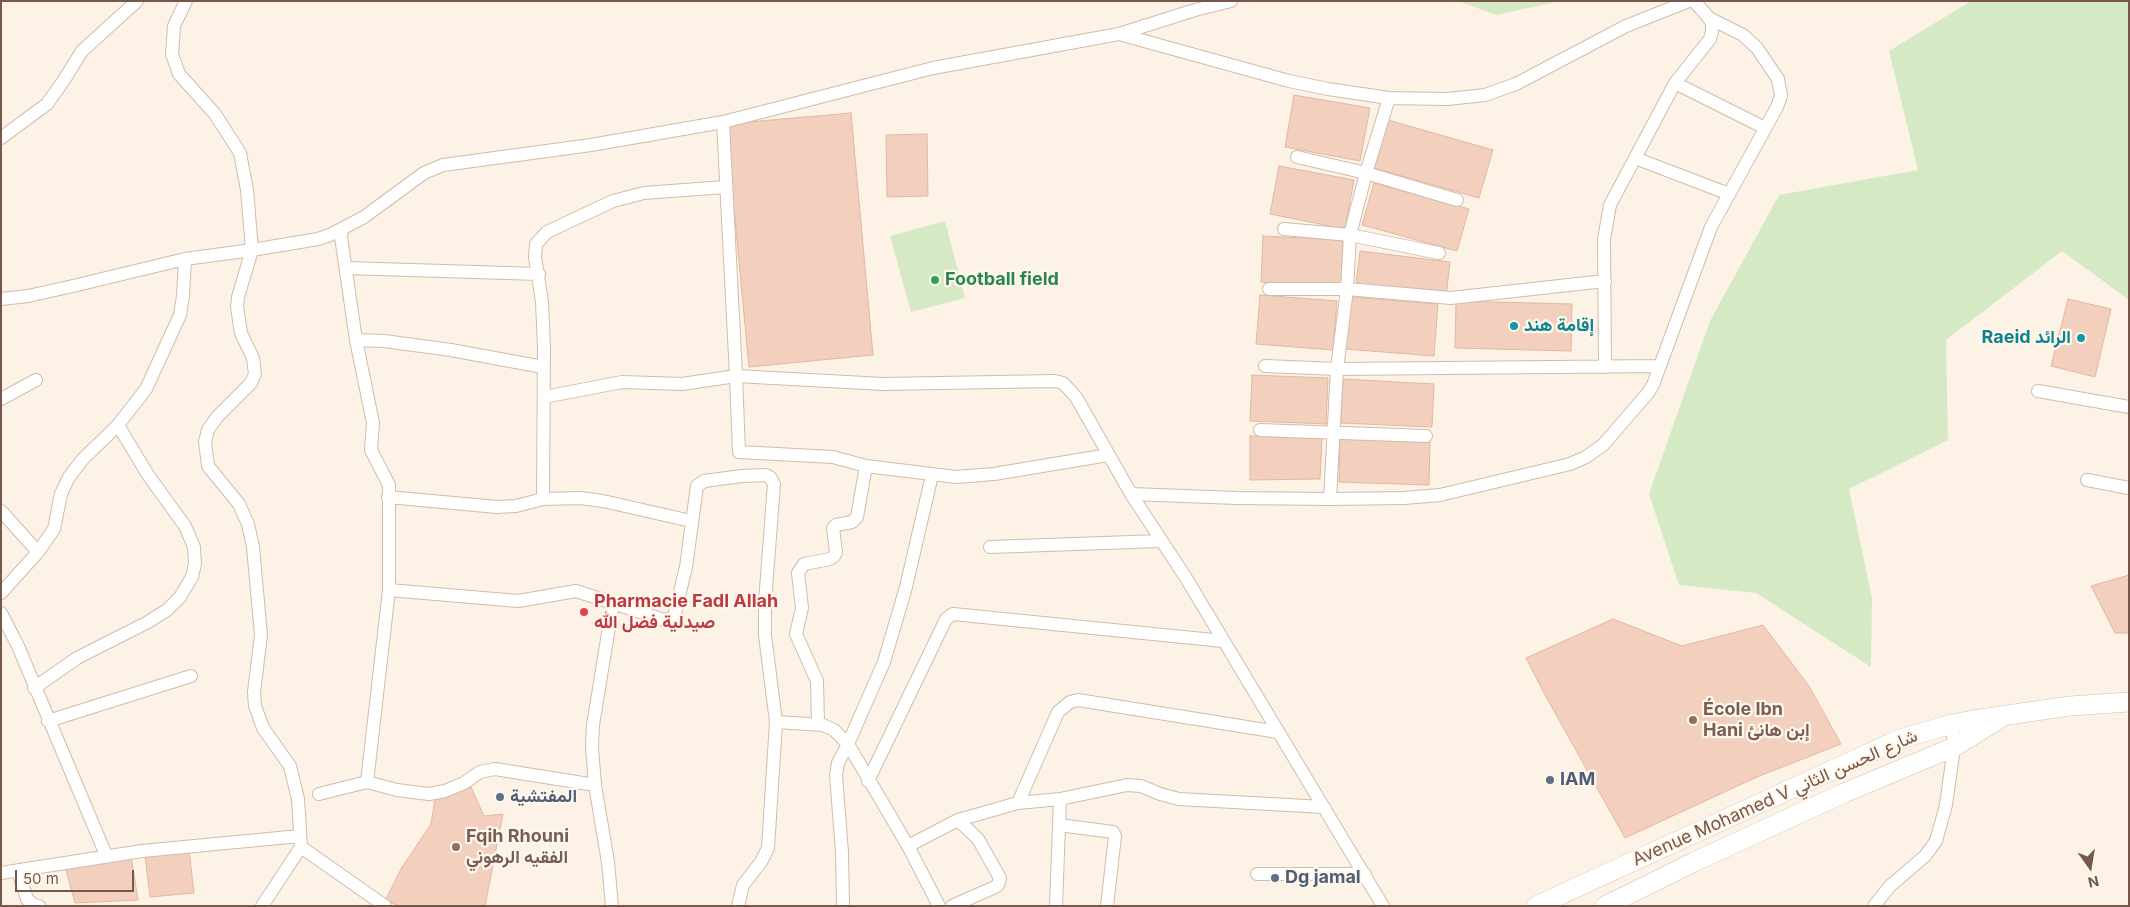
<!DOCTYPE html>
<html>
<head>
<meta charset="utf-8">
<style>
  body { margin:0 }
  #map { position:relative; width:2130px; height:907px; overflow:hidden; background:#fcf3e6; font-family:Inter,sans-serif }
  canvas { display:block }
  .frame { position:absolute; inset:0; border:2px solid #76584a; pointer-events:none }
  .north { position:absolute; left:2065px; top:842px; width:50px; height:50px; -webkit-text-stroke:4px #fff7ec; paint-order:stroke; rotate:167deg; font-size:14px; font-weight:700; line-height:20px; text-align:center; color:#76584a }
  .north::after { content:''; display:block; margin:auto; width:18px; height:22px; background:#76584a; clip-path:polygon(50% 0,100% 100%,50% 72%,0 100%) }
  .scale { position:absolute; left:15px; top:870px; width:119px; height:22px; box-sizing:border-box; border:2px solid #76584a; border-top:0; padding-left:6px; font-size:15px; line-height:18px; white-space:nowrap; color:#76584a; -webkit-text-stroke:4px #fff7ec; paint-order:stroke }
</style>
</head>
<body>
<div id="map">
<canvas width="2130" height="907"></canvas>
<div class="frame"></div>
<div class="north">N</div>
<div class="scale">50 m</div>
</div>
<script>
const ctx = document.querySelector('canvas').getContext('2d');
ctx.lineJoin = 'round';
function fillPath(path, color) { ctx.fillStyle = color; ctx.fill(path, 'evenodd'); }
const toPath = rows => new Path2D(rows.map(r => 'M' + r).join(''));
function trace(path, color, width, dash) { ctx.strokeStyle = color; ctx.lineWidth = width; ctx.lineCap = dash ? 'butt' : 'round'; ctx.setLineDash(dash || []); ctx.stroke(path); }
function label(font, color, halo, rows, align = 'center') {
  ctx.font = font + ' Inter,Vazirmatn,sans-serif'; ctx.lineWidth = 4.5; ctx.setLineDash([]); ctx.textBaseline = 'middle'; ctx.strokeStyle = halo; ctx.fillStyle = color; for (const [text, x, y, turn = 0] of rows) {
    ctx.save(); ctx.translate(x, y); ctx.rotate((+turn || 0) * Math.PI / 180); ctx.textAlign = isNaN(turn) ? turn : align; if (halo) ctx.strokeText(text, 0, 0); ctx.fillText(text, 0, 0); ctx.restore();
  }
}
fillPath(toPath([
  [1458,1,1561,1,1496,15],
  [1971,1,2129,1,2129,300,2062,251,1946,340,1948,440,1849,489,1872,598,1871,667,1756,593,1679,585,1649,494,1710,321,1779,195,1918,170,1889,51],
  [945,221,965,298,911,312,890,236]
]), '#d5eac4');
const building = toPath([
  [1294,95,1370,108,1360,161,1285,147,1294,95],
  [851,113,873,355,749,367,726,124,851,113],
  [1388,120,1493,150,1479,198,1374,168,1388,120],
  [927,134,928,196,887,197,886,135,927,134],
  [1279,166,1354,180,1345,229,1270,214,1279,166],
  [1374,183,1469,209,1457,251,1362,225,1374,183],
  [1263,236,1343,240,1341,286,1261,282,1263,236],
  [1360,251,1450,262,1446,296,1356,284,1360,251],
  [1260,295,1337,301,1333,350,1256,344,1260,295],
  [1349,297,1438,304,1434,356,1345,349,1349,297],
  [2068,299,2111,309,2095,377,2051,366,2068,299],
  [1456,301,1572,304,1571,351,1455,348,1456,301],
  [1252,375,1328,378,1326,424,1250,421,1252,375],
  [1343,379,1434,384,1432,427,1341,423,1343,379],
  [1250,436,1322,438,1320,479,1250,480,1250,436],
  [1340,438,1430,442,1429,485,1339,482,1340,438],
  [2129,575,2129,633,2115,633,2091,586,2129,575],
  [1613,619,1682,646,1763,625,1809,686,1841,744,1757,777,1625,838,1545,695,1526,658,1613,619],
  [471,787,484,816,503,814,485,906,400,906,385,901,401,869,431,824,435,799,471,787],
  [189,850,194,893,150,897,145,855,189,850],
  [131,856,138,900,75,903,65,866,131,856]
]);
fillPath(building, '#f2d0bd');
trace(building, '#e4b69e', 1);
const street = toPath([
  [1119,34,1289,81,1328,89,1389,98,1447,99,1485,95,1516,84,1626,26,1689,1],
  [1675,83,1765,128],
  [723,122,736,376,883,384,1055,381,1063,383,1076,397,1131,494,1186,578,1383,906],
  [1,138,47,104,64,80,82,51,137,1],
  [1297,157,1366,173,1457,200],
  [1635,158,1729,194],
  [342,229,341,237,356,340,373,423,371,450,389,485,389,590,367,782],
  [1284,229,1350,235,1439,253],
  [346,268,539,274],
  [1269,289,1347,289,1451,298,1605,281],
  [1,299,28,296,73,286,185,259],
  [356,340,384,341,451,350,543,367],
  [1265,366,1337,369,1347,289,1350,235,1366,173,1389,98],
  [1605,367,1604,239,1610,205,1675,83,1710,39,1712,32,1712,24,1709,18,1694,1],
  [2038,391,2129,407],
  [544,397,622,382,682,384,736,376,739,452,833,457,866,466,956,477,994,474,1108,455],
  [1,399,36,380],
  [1260,430,1426,436],
  [2087,480,2129,488],
  [1131,494,1237,498,1330,499,1337,369,1659,366],
  [388,497,497,507,516,506,543,499,580,498,603,501,691,521],
  [543,499,544,348,542,302,535,257,536,244,547,232,613,201,644,193,725,187],
  [1330,499,1404,498,1440,495,1570,464,1586,457,1603,445,1648,393,1653,385,1711,227,1777,107,1781,96,1778,79,1757,48,1743,35,1709,18],
  [1,511,38,552],
  [990,547,1160,541],
  [389,590,518,601,576,591,613,603],
  [1,593,38,552,54,529,61,494,69,477,83,459,118,425,146,389,180,315,183,296,185,259,252,250,247,190,240,153,215,114,179,74,172,54,174,26,186,1],
  [1,613,18,646,106,855],
  [34,688,77,658,148,622,167,610,180,597,192,577,195,564,194,547,185,526,148,475,118,425],
  [48,721,191,676],
  [818,724,817,681,796,634,802,608,798,573,804,564,830,559,834,556,836,552,833,528,836,525,852,522,857,517,866,466],
  [868,781,946,619,953,614,1223,641],
  [319,794,367,782,397,790,429,794,445,791,464,783,480,772,495,769,595,785],
  [1018,803,1060,799,1127,785,1141,786,1160,794,1179,799,1324,807],
  [1059,825,1113,832,1115,836,1107,906],
  [908,846,958,820,1018,803,1058,712,1070,702,1078,700,1278,732],
  [18,871,27,899,34,905,39,906],
  [1,873,142,851,300,836],
  [1257,874,1365,874],
  [262,906,301,847],
  [385,906,301,847,298,799,290,766,263,728,255,706,254,692,261,635,253,547,248,524,239,504,208,466,205,442,208,430,217,417,251,383,255,374,253,358,241,333,237,307,238,297,252,250,318,239,330,235,364,217,424,173,443,165,591,145,723,122,933,68,1119,34,1195,10,1231,1],
  [612,906,608,862,595,785,592,747,593,725,613,603,664,620,674,617,686,567,697,486,704,481,742,476,766,475,770,477,774,484,765,602,765,635,776,722,823,725,834,730,848,744,908,846,939,906],
  [738,906,743,885,761,862,768,848,776,722],
  [843,906,842,852,836,775,838,763,848,744,884,662,906,587,932,475],
  [952,906,995,887,998,885,1000,878,978,839,958,820],
  [1056,906,1060,799],
  [1874,906,1890,886,1925,856,1936,841,1946,805,1954,747,1952,724]
]);
const secondary = toPath([
  [1536,906,1900,739,1952,724,1973,720,2070,706,2129,702],
  [1605,906,1694,862,1844,793,1954,747,1998,720]
]);
trace(street, '#d0bcae', 14);
trace(secondary, '#d3bcac', 20);
trace(street, '#fff', 12);
trace(secondary, '#fff', 19);
for (const [x, y, r, color] of [
  [935,280,5,"#2e9e5b"],
  [1514,326,5,"#0f9aa8"],
  [2081,338,5,"#0f9aa8"],
  [584,612,5,"#e0444e"],
  [1693,720,5,"#8d6e63"],
  [1550,780,5,"#5c6f8a"],
  [500,797,5,"#5c6f8a"],
  [456,847,5,"#8d6e63"],
  [1275,878,5,"#5c6f8a"]
]) { const dot = new Path2D(); dot.arc(x, y, r, 0, 2 * Math.PI); ctx.fillStyle = color; ctx.fill(dot); trace(dot, '#fff7ec', 2); }
label('bold 18px', '#27864d', '#fff7ec', [
  ["Football field",945,280]
], 'left');
label('bold 18px', '#0d838f', '#fff7ec', [
  ["إقامة هند",1524,326],
  ["Raeid الرائد",2071,338,"right"]
], 'left');
label('bold 18px', '#be3a42', '#fff7ec', [
  ["Pharmacie Fadl Allah",594,602],
  ["صيدلية فضل الله",594,623]
], 'left');
label('bold 18px', '#785e54', '#fff7ec', [
  ["École Ibn",1703,710],
  ["Hani إبن هانئ",1703,731],
  ["Fqih Rhouni",466,837],
  ["الفقيه الرهوني",466,858]
], 'left');
label('bold 18px', '#4e5e75', '#fff7ec', [
  ["IAM",1560,780],
  ["المفتشية",510,797],
  ["Dg jamal",1285,878]
], 'left');
label('18px', '#76584a', '#fff7ec', [
  ["Avenue Mohamed V شارع الحسن الثاني",1775,798,-24]
]);
</script>
</body>
</html>
